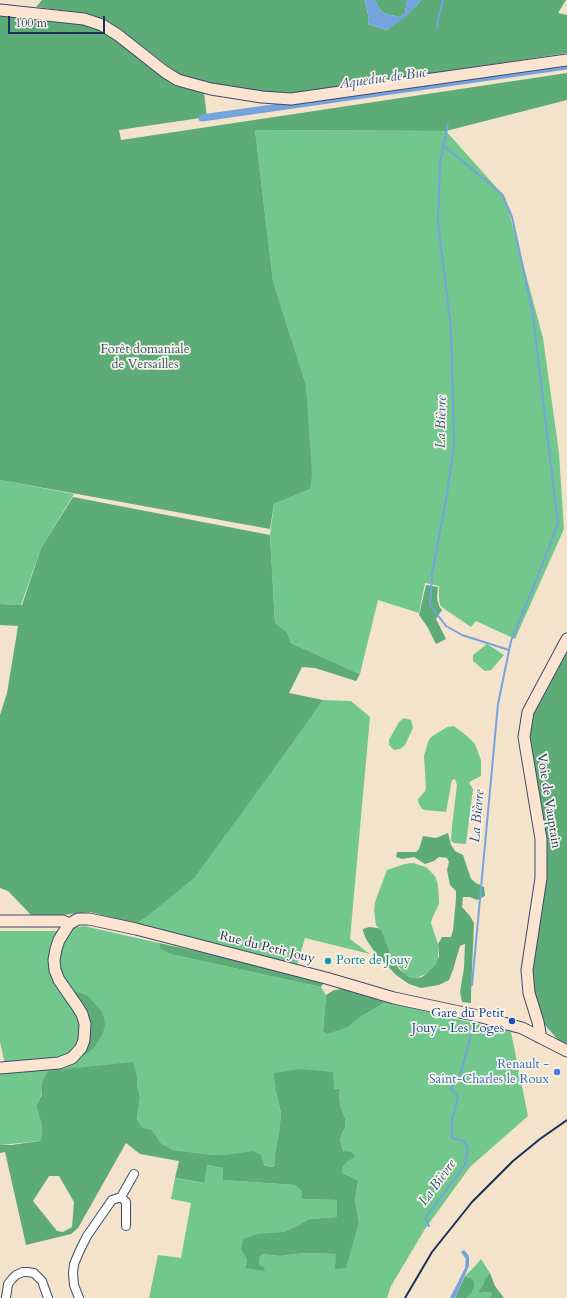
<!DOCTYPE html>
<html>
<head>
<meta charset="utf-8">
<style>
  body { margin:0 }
  #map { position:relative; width:567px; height:1298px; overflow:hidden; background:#f3e3ca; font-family:Cardo,serif }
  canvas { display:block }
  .scale { position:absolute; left:8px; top:16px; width:97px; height:18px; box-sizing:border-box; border:2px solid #1b2f5e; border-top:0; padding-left:5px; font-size:12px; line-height:14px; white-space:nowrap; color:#1b2f5e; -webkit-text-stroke:3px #f7f3e8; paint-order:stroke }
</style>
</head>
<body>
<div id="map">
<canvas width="567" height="1298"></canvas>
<div class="scale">100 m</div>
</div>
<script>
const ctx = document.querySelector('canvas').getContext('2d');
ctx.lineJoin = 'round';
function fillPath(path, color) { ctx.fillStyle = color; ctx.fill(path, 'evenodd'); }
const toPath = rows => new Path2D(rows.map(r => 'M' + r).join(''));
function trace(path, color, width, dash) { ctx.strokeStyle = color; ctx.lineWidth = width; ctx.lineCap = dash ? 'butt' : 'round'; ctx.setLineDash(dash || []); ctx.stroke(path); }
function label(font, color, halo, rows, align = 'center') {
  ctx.font = font + ' Cardo,serif'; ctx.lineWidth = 3.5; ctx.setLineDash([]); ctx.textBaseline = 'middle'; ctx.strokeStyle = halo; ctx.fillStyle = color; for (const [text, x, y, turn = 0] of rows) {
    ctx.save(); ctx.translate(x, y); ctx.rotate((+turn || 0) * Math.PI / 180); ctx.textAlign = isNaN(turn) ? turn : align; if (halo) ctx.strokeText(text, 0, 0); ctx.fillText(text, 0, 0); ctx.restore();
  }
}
fillPath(toPath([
  [255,130,446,131,505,197,543,338,559,453,564,529,515,639,476,621,471,627,443,608,440,605,439,598,439,586,425,583,419,613,378,600,360,674,291,643,287,632,275,623,270,535,274,504,310,489,306,385,273,281],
  [0,480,74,494,41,548,21,605,0,604],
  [487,644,504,655,491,670,485,671,473,661,473,655],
  [323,700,351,701,370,717,350,939,370,954,305,938,297,965,136,924,145,918,255,794,295,740],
  [404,718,411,720,413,728,405,745,400,749,394,750,389,745,389,740,399,722],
  [454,726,467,736,475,744,481,760,481,776,471,781,469,783,473,789,466,844,454,843,451,841,452,826,457,785,455,779,452,780,446,812,425,810,422,809,418,802,418,799,425,791,426,788,424,756,428,742,431,737,447,727],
  [413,863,426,867,435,876,438,885,439,900,439,904,432,919,431,923,438,944,438,960,436,964,426,974,416,978,409,977,404,973,392,958,383,933,376,925,374,911,375,902,387,870,405,864],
  [84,926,159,943,160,949,170,954,321,987,326,995,323,1031,348,1027,362,1016,386,1002,511,1032,528,1116,470,1167,425,1229,391,1286,387,1298,149,1298,158,1255,181,1258,191,1203,171,1199,175,1178,203,1183,206,1165,224,1168,223,1180,294,1185,302,1191,302,1199,337,1200,337,1217,309,1219,297,1226,284,1232,247,1259,245,1268,259,1265,259,1259,262,1254,280,1256,304,1253,336,1254,354,1237,359,1222,355,1201,358,1182,349,1176,343,1174,341,1167,348,1161,352,1152,343,1152,340,1140,342,1133,345,1128,345,1118,340,1105,339,1090,276,1092,281,1113,279,1133,275,1153,274,1167,226,1155,213,1155,173,1150,161,1143,152,1130,142,1127,137,1119,140,1097,137,1084,137,1076,88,1068,48,1071,42,1082,42,1093,36,1106,42,1126,42,1135,40,1141,1,1145,0,1144,0,1067,5,1064,0,1042,0,931,55,931],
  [481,1259,490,1273,485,1278,483,1285,477,1293,489,1292,492,1294,491,1296,487,1298,467,1298,471,1293,471,1278,465,1276,475,1266]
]), '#72c88c');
fillPath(toPath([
  [42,0,365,0,369,20,368,24,387,30,417,5,421,0,566,0,558,13,567,15,567,53,301,93,268,92,238,88,191,79,181,76,120,29,104,19,84,13,36,7],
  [375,0,407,0,405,13,400,17,386,14,380,10],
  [0,15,84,24,99,30,114,39,172,83,189,89,204,93,207,117,119,130,121,140,567,73,567,100,446,131,255,130,273,281,306,385,312,475,310,489,274,504,270,529,0,480],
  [73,497,270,535,275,623,287,632,291,643,360,674,356,681,315,668,302,667,289,693,323,700,295,740,194,878,145,918,136,924,90,912,34,918,8,891,0,888,0,715,7,693,18,626,0,625,0,604,22,605,41,548],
  [426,585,438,587,437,598,439,606,442,610,436,619,446,639,436,644,428,628,419,615],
  [567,651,567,1046,560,1042,544,1024,534,999,532,963,547,859,546,842,529,741,533,711,545,687],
  [448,833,451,845,455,851,463,855,471,879,476,883,484,887,485,896,477,900,470,897,463,897,462,907,470,916,474,923,471,994,471,1003,462,1002,460,992,464,968,465,944,460,946,453,970,449,980,439,985,421,988,409,984,396,975,376,954,366,939,363,931,363,929,369,927,378,928,381,930,383,933,392,958,399,969,409,977,416,978,422,977,426,974,436,964,439,956,438,944,442,937,451,937,453,930,456,899,456,891,450,885,447,870,449,862,447,858,439,857,434,861,425,864,414,857,402,859,396,857,397,852,416,852,419,849,423,836,436,838],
  [159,943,324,979,323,984,321,987,170,954,160,949],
  [342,989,386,1002,362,1016,348,1027,327,1034,323,1031,326,995,334,990],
  [73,990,88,996,103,1013,105,1025,103,1033,96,1045,89,1052,82,1056,79,1055,88,1035,69,992],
  [133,1062,137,1076,137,1084,140,1097,137,1119,142,1127,152,1130,161,1143,173,1150,213,1155,227,1155,253,1151,261,1155,264,1165,274,1167,275,1153,279,1133,281,1113,276,1092,274,1073,300,1069,333,1072,334,1089,339,1089,340,1105,345,1118,345,1128,342,1133,340,1140,343,1151,352,1152,355,1157,348,1161,342,1167,343,1174,349,1176,358,1181,355,1201,359,1222,346,1268,335,1269,336,1254,304,1253,280,1256,262,1254,259,1259,259,1265,264,1267,265,1271,245,1268,247,1259,241,1249,243,1239,258,1234,284,1232,297,1226,309,1219,337,1217,337,1200,302,1199,302,1191,294,1185,223,1180,223,1168,207,1165,204,1183,176,1178,175,1178,179,1161,140,1154,126,1143,78,1228,71,1234,26,1245,5,1152,0,1153,0,1144,1,1145,11,1145,40,1141,42,1135,42,1126,36,1106,42,1094,42,1082,48,1071],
  [49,1176,59,1176,74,1202,72,1227,63,1232,57,1231,33,1201],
  [490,1273,495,1286,504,1298,487,1298,491,1296,492,1294,489,1292,477,1293,483,1285,485,1278],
  [465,1276,471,1278,474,1282,474,1287,471,1293,467,1298,455,1298]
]), '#5dac78');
fillPath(toPath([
  [365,0,375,0,380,10,386,14,400,17,405,13,407,0,421,0,408,15,387,30,368,24,369,20],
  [464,1250,469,1256,469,1266,455,1298,450,1298,465,1268,466,1259,461,1252]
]), '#74a3dd');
trace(toPath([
  [437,29,438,20,443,0],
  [448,124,440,162,438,223,451,328,454,444,447,494,432,574,430,605,446,626,462,635,509,650],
  [443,145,502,194,512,217,532,309,558,523,538,576,511,641,498,704,472,985],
  [429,1226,425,1218,465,1165,468,1148,464,1141,452,1138,452,1120,458,1097,451,1088,460,1076,474,1024]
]), '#74a3dd', 2);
trace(toPath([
  [202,118,567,66]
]), '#74a3dd', 7);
const street = toPath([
  [126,1226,126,1202,121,1197,134,1174],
  [6,1298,8,1284,12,1279,16,1275,23,1272,27,1272,34,1273,42,1281,48,1298],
  [79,1298,74,1285,73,1273,74,1264,80,1250,87,1236,112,1200,121,1197]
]);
const secondary = toPath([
  [0,10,84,19,102,25,118,35,165,72,178,80,211,89,262,97,291,99,567,60],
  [0,921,63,921,69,924],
  [539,1037,540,1033,538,1022,529,993,527,970,541,878,541,839,524,737,528,712,567,639],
  [0,1068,59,1063,72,1058,81,1048,84,1040,85,1024,82,1014,77,1006,59,980,55,970,54,960,56,949,59,940,69,924,78,919,89,919,136,929,326,978,394,998,478,1016,507,1024,522,1028,567,1051]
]);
trace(street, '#3b4a6e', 10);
trace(secondary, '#3b4a6e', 13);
trace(street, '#fff', 8);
trace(secondary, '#fde4d1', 11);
trace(toPath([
  [405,1298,432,1252,472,1202,513,1161,540,1139,567,1120]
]), '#1b2f5e', 2);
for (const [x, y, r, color] of [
  [328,961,4,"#0f9aa8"],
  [512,1021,4,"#1a4fb4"],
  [557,1072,4,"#3f7fe0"]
]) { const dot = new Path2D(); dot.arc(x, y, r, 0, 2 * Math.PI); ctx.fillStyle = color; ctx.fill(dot); trace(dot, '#f7f3e8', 1.5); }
label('13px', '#31556a', '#f7f3e8', [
  ["Forêt domaniale",145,350],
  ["de Versailles",145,365]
]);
label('13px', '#1b2f5e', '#f7f3e8', [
  ["Voie de Vauptain",548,801,81],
  ["Rue du Petit Jouy",267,948,14]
]);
label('13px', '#0d838f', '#f7f3e8', [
  ["Porte de Jouy",336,961]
], 'left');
label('13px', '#164399', '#f7f3e8', [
  ["Gare du Petit",504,1014],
  ["Jouy - Les Loges",504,1029]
], 'right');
label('13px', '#366cbe', '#f7f3e8', [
  ["Renault -",549,1065],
  ["Saint-Charles le Roux",549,1080]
], 'right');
label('italic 14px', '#365284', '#f7f3e8', [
  ["Aqueduc de Buc",383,79,-8],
  ["La Bièvre",442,422,-89],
  ["La Bièvre",478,816,-85],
  ["La Bièvre",438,1183,-54]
]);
</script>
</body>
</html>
